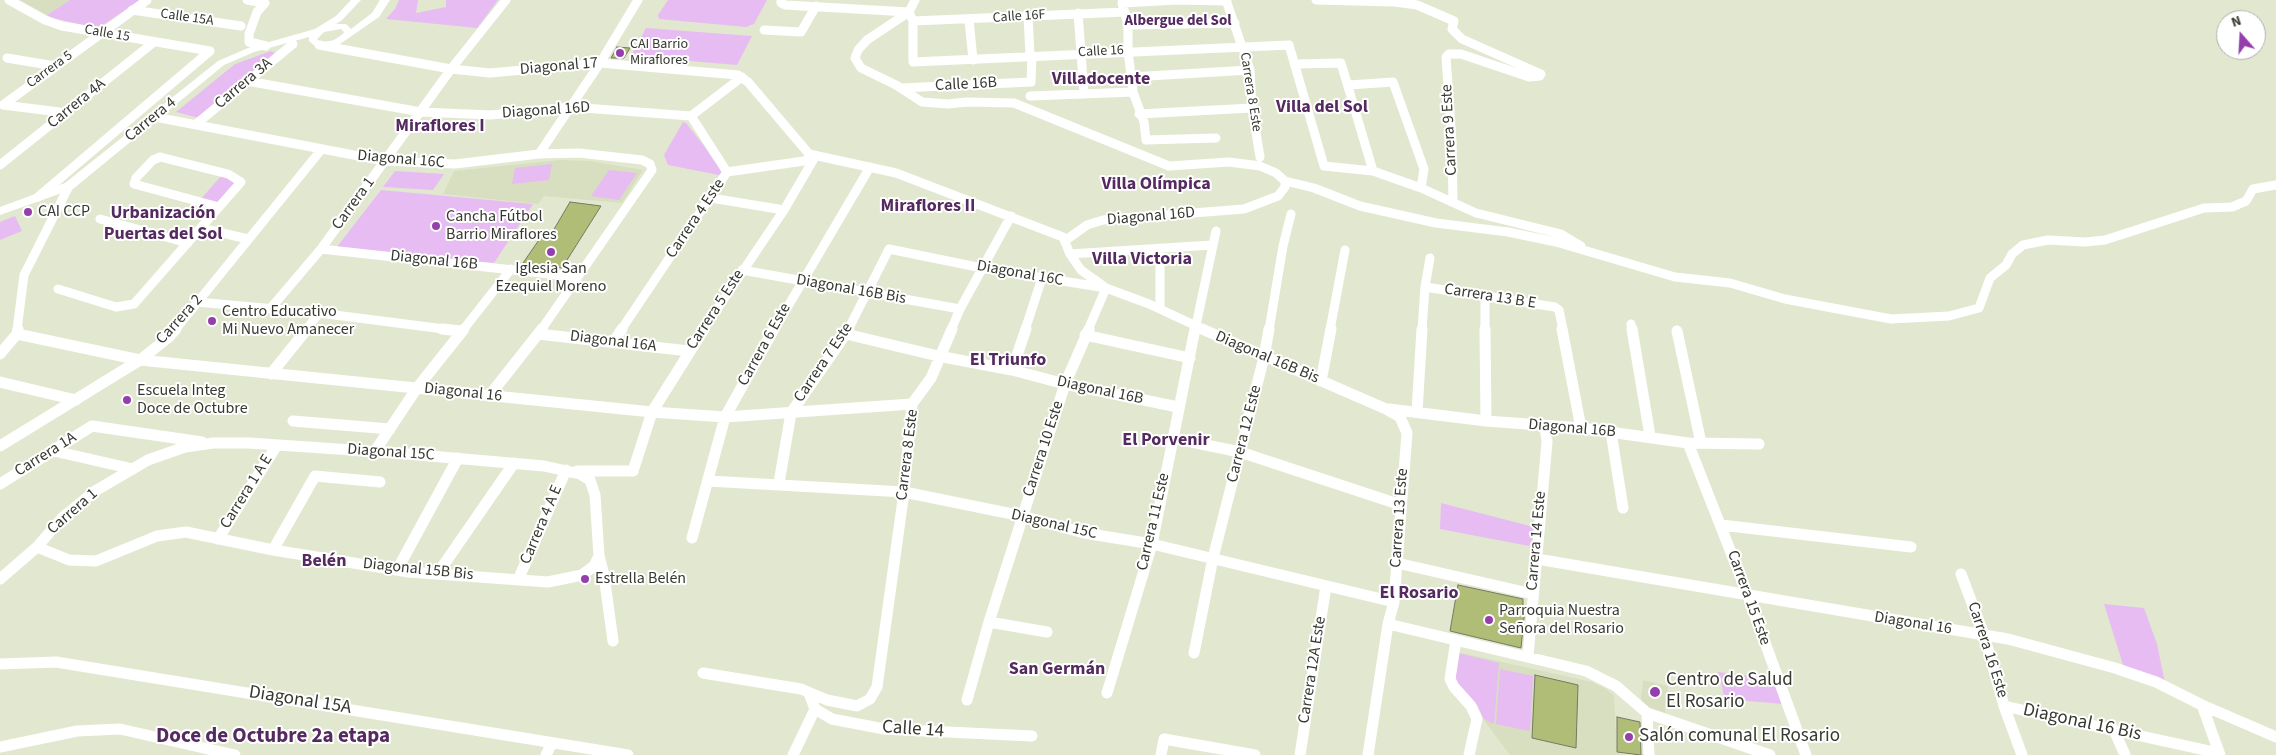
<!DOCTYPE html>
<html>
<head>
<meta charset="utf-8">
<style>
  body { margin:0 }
  #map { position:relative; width:2276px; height:755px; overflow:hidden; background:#e2e8d0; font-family:"Source Sans 3",sans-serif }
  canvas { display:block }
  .north { position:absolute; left:2216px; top:10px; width:50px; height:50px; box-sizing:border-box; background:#fff; border:1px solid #afb0ac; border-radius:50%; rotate:341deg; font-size:14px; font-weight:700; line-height:20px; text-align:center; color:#373930 }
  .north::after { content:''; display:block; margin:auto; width:18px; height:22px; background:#953fac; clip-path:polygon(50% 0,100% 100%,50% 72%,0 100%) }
</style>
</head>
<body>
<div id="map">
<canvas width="2276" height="755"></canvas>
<div class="north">N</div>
</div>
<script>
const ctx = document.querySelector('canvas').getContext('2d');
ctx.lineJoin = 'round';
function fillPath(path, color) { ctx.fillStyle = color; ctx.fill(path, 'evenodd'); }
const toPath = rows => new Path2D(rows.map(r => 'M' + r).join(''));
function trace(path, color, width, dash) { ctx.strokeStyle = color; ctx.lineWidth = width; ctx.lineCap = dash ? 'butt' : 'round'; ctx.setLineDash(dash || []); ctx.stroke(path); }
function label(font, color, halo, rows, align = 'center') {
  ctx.font = font + ' "Source Sans 3",sans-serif'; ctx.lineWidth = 4; ctx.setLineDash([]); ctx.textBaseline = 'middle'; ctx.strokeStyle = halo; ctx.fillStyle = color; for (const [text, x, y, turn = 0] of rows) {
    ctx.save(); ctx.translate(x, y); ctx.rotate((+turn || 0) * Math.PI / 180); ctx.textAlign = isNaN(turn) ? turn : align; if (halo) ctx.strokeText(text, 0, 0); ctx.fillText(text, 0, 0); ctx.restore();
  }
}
fillPath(toPath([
  [20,0,70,0,47,15],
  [559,160,590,161,643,170,622,203,544,196,538,204,443,194,454,171],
  [1457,652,1592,682,1605,688,1614,696,1617,753,1627,755,1510,755,1483,719],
  [1643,680,1668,686,1665,713,1644,706,1641,698]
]), '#d8dfc0');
fillPath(toPath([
  [70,0,140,0,103,25,93,27,52,18,47,15],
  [399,0,418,0,416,13,446,7,446,0,498,0,477,28,386,19,395,9],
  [668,0,767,0,754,24,746,27,659,19,658,15],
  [646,28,752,36,737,65,631,56],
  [271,51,275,53,199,118,176,112,235,64],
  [683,122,686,123,704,146,722,172,719,175,668,165,664,155],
  [552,164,549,180,512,184,515,168],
  [609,170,637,173,619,200,591,196],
  [395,171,444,174,433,190,383,187],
  [221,176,239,182,217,205,200,200],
  [381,190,533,204,494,263,336,248],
  [15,216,22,231,0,240,0,222],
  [1441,503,1534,527,1534,535,1529,546,1440,529],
  [2104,604,2144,608,2157,644,2165,683,2124,668],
  [1458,653,1499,663,1494,724,1484,719,1477,705,1453,679],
  [1500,669,1533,676,1530,731,1496,724],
  [1718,672,1772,678,1783,704,1725,699]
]), '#e6bcf2');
const building = toPath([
  [617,47,630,48,624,58,611,58,617,47],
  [570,202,601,206,562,268,523,263,543,234,550,236,570,202],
  [1458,585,1523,599,1523,608,1525,608,1521,648,1450,631,1458,585],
  [1535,675,1578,685,1576,748,1532,738,1535,675],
  [1617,717,1640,722,1641,755,1617,752,1617,717]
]);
fillPath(building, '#afbd77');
trace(building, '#747963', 1);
trace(toPath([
  [9,0,45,20,62,26,210,51],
  [247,0,265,3],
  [781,0,781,3,785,5,909,12],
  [915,0,909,12,867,40,858,50,855,58,861,68,896,85,922,102,948,104,966,102,1014,103,1169,166,1229,162,1260,166,1276,173,1285,181,1314,188,1360,206,1436,223,1508,232,1556,242,1675,277,1730,283,1785,299,1891,319,1949,316,1979,308,1990,278,2006,265,2012,254,2023,245,2048,240,2085,242,2105,240,2204,208,2232,207,2246,201,2253,189,2276,185],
  [1226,0,1250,70,1252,108,1260,157],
  [1316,0,1395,2,1417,5,1454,21,1452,29,1462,39,1541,74,1540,76,1529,77,1461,54,1449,54,1446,57,1452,142,1453,202],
  [265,3,257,12,249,34,249,42,266,46],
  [132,10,241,26],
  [909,12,913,21,913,62,1289,45,1324,166,1373,171,1421,188,1476,213,1561,234,1581,246],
  [1078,13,1084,93],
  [1028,16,1030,56],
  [969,20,973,60],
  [913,21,1125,12],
  [1128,25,1235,23],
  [764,30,801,32,816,6],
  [319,45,451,69,490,73,600,63,738,75,748,82,809,154,896,173,1063,237,1070,254,1081,270,1106,288,1088,330],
  [7,58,55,66],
  [1295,64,1341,63,1373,171],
  [1131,77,1250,70],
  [247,81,421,112,491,115,570,107,691,116,727,172],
  [1349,85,1393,82,1424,169,1421,188],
  [901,88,1031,82,1032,56],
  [1030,96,1133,92],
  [3,105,147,0],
  [3,105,67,113],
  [1139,114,1252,108],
  [691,116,742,77],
  [155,117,385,161,455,164,539,154,579,153,642,160,650,164,652,170,541,330],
  [195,125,293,44],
  [1216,138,1146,140,1144,122,1133,92,1128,51,1128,25,1122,3,1177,0,1227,1],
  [539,154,600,63,638,0],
  [160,157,228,174,241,182,219,207,134,184,136,178,153,160,160,157],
  [0,165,154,42],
  [727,172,804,161,815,157],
  [38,197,210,51],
  [711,198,784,210],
  [100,219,188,243],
  [201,228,248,239],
  [1066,240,1087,225,1103,220,1244,209,1278,196,1285,187,1285,181],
  [1160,248,1160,309],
  [321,249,577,277],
  [1070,254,1212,245],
  [742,270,960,309],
  [1425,287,1555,307,1559,310,1563,330],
  [58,289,116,307,134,304,219,207],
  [1485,297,1485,330],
  [197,302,319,313,452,330],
  [270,309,321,249,451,69,506,0],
  [1631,324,1632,330],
  [17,330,24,275,69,186],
  [175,330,321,150],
  [306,330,319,313],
  [463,330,511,269],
  [621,330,727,172],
  [703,330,784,210,815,157],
  [774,330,870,167],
  [848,330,889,249,982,268,1106,288,1149,304,1205,330],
  [951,330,960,309,1011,216],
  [1025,330,1042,278],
  [1195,330,1216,231],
  [1269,330,1283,246,1291,214],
  [1330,330,1345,250],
  [1422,330,1425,287,1430,258]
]), '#fff', 9);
trace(toPath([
  [442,329,461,331],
  [1202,329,1386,409,1400,417,1407,433,1394,602,1388,624,1368,755],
  [1485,329,1486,421],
  [1562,329,1581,428],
  [1632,329,1650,436],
  [1677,331,1701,443],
  [17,334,140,360,652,412,725,417,912,404],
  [17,334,18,329],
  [538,334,689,351],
  [846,334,938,356,1012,370,1065,384,1178,407],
  [1085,335,1190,358],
  [614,341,622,329],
  [0,354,17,334],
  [1012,370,1026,329],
  [271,374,307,329],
  [1321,381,1331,329],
  [0,382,76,400],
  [489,396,542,329],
  [1389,409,1486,421,1581,428,1688,443,1759,444],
  [1417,412,1422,329],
  [293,421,390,429],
  [1611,432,1623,508],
  [1172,438,1240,452,1401,505],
  [213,443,249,443,396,453,544,466,580,474,590,480,595,495,599,556,594,566,582,575,548,582,409,572,273,550,186,532,157,536,96,561,69,560,37,547,62,518,95,491,148,460,185,447,213,443],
  [1688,443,1748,596,1806,755],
  [0,446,140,360,169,337,176,329],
  [54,451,133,469],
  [375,451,417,388,464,329],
  [577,471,633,471,652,412,704,329],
  [708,481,904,492,1022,516,1084,533,1152,544,1394,602],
  [779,483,791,413,849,329],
  [0,484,92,426,202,442],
  [1721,525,1911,547],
  [692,538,725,417,774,329],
  [218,539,277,445],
  [273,550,315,476,380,482],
  [599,556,604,575,613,641],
  [1537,559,2008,639,2115,668,2156,682,2202,705,2276,737],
  [1397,563,1533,594],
  [397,570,458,458],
  [438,573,514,463],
  [1961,574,1984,635,2004,706,2022,755],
  [0,579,37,547],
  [518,580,566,470],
  [989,622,1047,632],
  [1388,624,1586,671,1616,686,1647,713,1770,755],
  [1456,640,1450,679,1454,687,1471,706,1477,719,1469,755],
  [1194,653,1213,558,1264,357,1269,329],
  [1528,656,1547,442,1545,426],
  [0,664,56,662,628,755],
  [703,673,801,689,827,700,857,706,870,699,877,687,904,492,912,404,931,378,952,329],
  [809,693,815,709,832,719,884,729,1032,736],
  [1107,693,1152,544,1195,329],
  [967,700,989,622,1065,384,1089,329],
  [2202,705,2220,755],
  [2004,706,2219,753],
  [1647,713,1649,755],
  [2114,730,2125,755],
  [0,747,77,731,120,729,235,755],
  [546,755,552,743],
  [793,755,815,709],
  [1161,755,1164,739,1255,755],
  [1300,755,1326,586]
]), '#fff', 11);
fillPath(toPath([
  [351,0,361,0,342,20,336,24,346,24,351,29,372,13,380,0,390,0,379,17,340,44,325,48,316,47,309,41,309,37,254,52,224,65,73,189,0,215,0,207,65,183,218,61,248,48,315,29,336,16,351,0],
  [341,29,344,32,343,34,334,40,325,42,319,41,317,39,324,32,341,29]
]), '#fff');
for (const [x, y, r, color] of [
  [620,53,5,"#953fac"],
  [28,212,5,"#953fac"],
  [436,226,5,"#953fac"],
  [551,252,5,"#953fac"],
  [212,321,5,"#953fac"],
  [127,400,5,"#953fac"],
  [585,579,5,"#953fac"],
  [1489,620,5,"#953fac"],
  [1655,692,6,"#953fac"],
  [1629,737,5,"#953fac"]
]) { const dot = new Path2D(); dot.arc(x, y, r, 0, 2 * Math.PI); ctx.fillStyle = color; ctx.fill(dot); trace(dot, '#fff', 2); }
label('14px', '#373930', '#fff', [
  ["Calle 16F",1019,17,-4],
  ["Calle 15A",187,18,8],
  ["Calle 15",107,34,10],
  ["Calle 16",1101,52,-3],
  ["Carrera 5",50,70,-36],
  ["Carrera 8 Este",1250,92,81]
]);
label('14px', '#373930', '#fff', [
  ["CAI Barrio",630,45],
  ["Miraflores",630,61]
], 'left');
label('bold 15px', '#542a60', '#fff', [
  ["Albergue del Sol",1178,22]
]);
label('16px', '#373930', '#fff', [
  ["Diagonal 17",559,67,-5],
  ["Carrera 3A",244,84,-40],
  ["Calle 16B",966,85,-3],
  ["Carrera 4A",77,104,-39],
  ["Diagonal 16D",546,111,-4],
  ["Carrera 4",151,120,-39],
  ["Carrera 9 Este",1450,130,-93],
  ["Diagonal 16C",401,160,5],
  ["Carrera 1",354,204,-54],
  ["Diagonal 16D",1151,217,-5],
  ["Carrera 4 Este",696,219,-56],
  ["Diagonal 16B",434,261,6],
  ["Diagonal 16C",1020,274,10],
  ["Diagonal 16B Bis",851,290,10],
  ["Carrera 13 B E",1490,297,9],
  ["Carrera 5 Este",716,310,-57],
  ["Carrera 2",180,320,-48],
  ["Diagonal 16A",613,342,7],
  ["Carrera 6 Este",765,345,-61],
  ["Diagonal 16B Bis",1267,358,23],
  ["Carrera 7 Este",824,363,-56],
  ["Diagonal 16B",1100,391,12],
  ["Diagonal 16",463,393,6],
  ["Diagonal 16B",1572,429,5],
  ["Carrera 12 Este",1245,434,-76],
  ["Carrera 10 Este",1044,449,-72],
  ["Diagonal 15C",391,453,4],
  ["Carrera 1A",46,455,-32],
  ["Carrera 8 Este",908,455,-83],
  ["Carrera 1 A E",247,492,-58],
  ["Carrera 1",73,512,-41],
  ["Carrera 13 Este",1400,518,-86],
  ["Carrera 11 Este",1154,522,-77],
  ["Carrera 4 A E",542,525,-67],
  ["Diagonal 15C",1054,525,13],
  ["Carrera 14 Este",1537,541,-85],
  ["Diagonal 15B Bis",418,570,6],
  ["Carrera 15 Este",1748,598,70],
  ["Diagonal 16",1913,624,9],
  ["Carrera 16 Este",1987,650,72],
  ["Carrera 12A Este",1313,670,-81]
]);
label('16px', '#373930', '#fff', [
  ["CAI CCP",38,212],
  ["Cancha Fútbol",446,217],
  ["Barrio Miraflores",446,235],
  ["Iglesia San",551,269,"center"],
  ["Ezequiel Moreno",551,287,"center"],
  ["Centro Educativo",222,312],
  ["Mi Nuevo Amanecer",222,330],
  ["Escuela Integ",137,391],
  ["Doce de Octubre",137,409],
  ["Estrella Belén",595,579],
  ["Parroquia Nuestra",1499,611],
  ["Señora del Rosario",1499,629]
], 'left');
label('bold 18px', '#542a60', '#fff', [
  ["Villadocente",1101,80],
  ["Villa del Sol",1322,108],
  ["Miraflores I",440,127],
  ["Villa Olímpica",1156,185],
  ["Miraflores II",928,207],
  ["Urbanización",163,214],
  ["Puertas del Sol",163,235],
  ["Villa Victoria",1142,260],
  ["El Triunfo",1008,361],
  ["El Porvenir",1166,441],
  ["Belén",324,562],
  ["El Rosario",1419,594],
  ["San Germán",1057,670]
]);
label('19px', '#373930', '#fff', [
  ["Centro de Salud",1666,681],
  ["El Rosario",1666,703],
  ["Salón comunal El Rosario",1639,737]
], 'left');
label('19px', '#373930', '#fff', [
  ["Diagonal 15A",300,701,9],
  ["Diagonal 16 Bis",2082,723,12],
  ["Calle 14",913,730,4]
]);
label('bold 21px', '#542a60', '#fff', [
  ["Doce de Octubre 2a etapa",273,737]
]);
</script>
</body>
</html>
